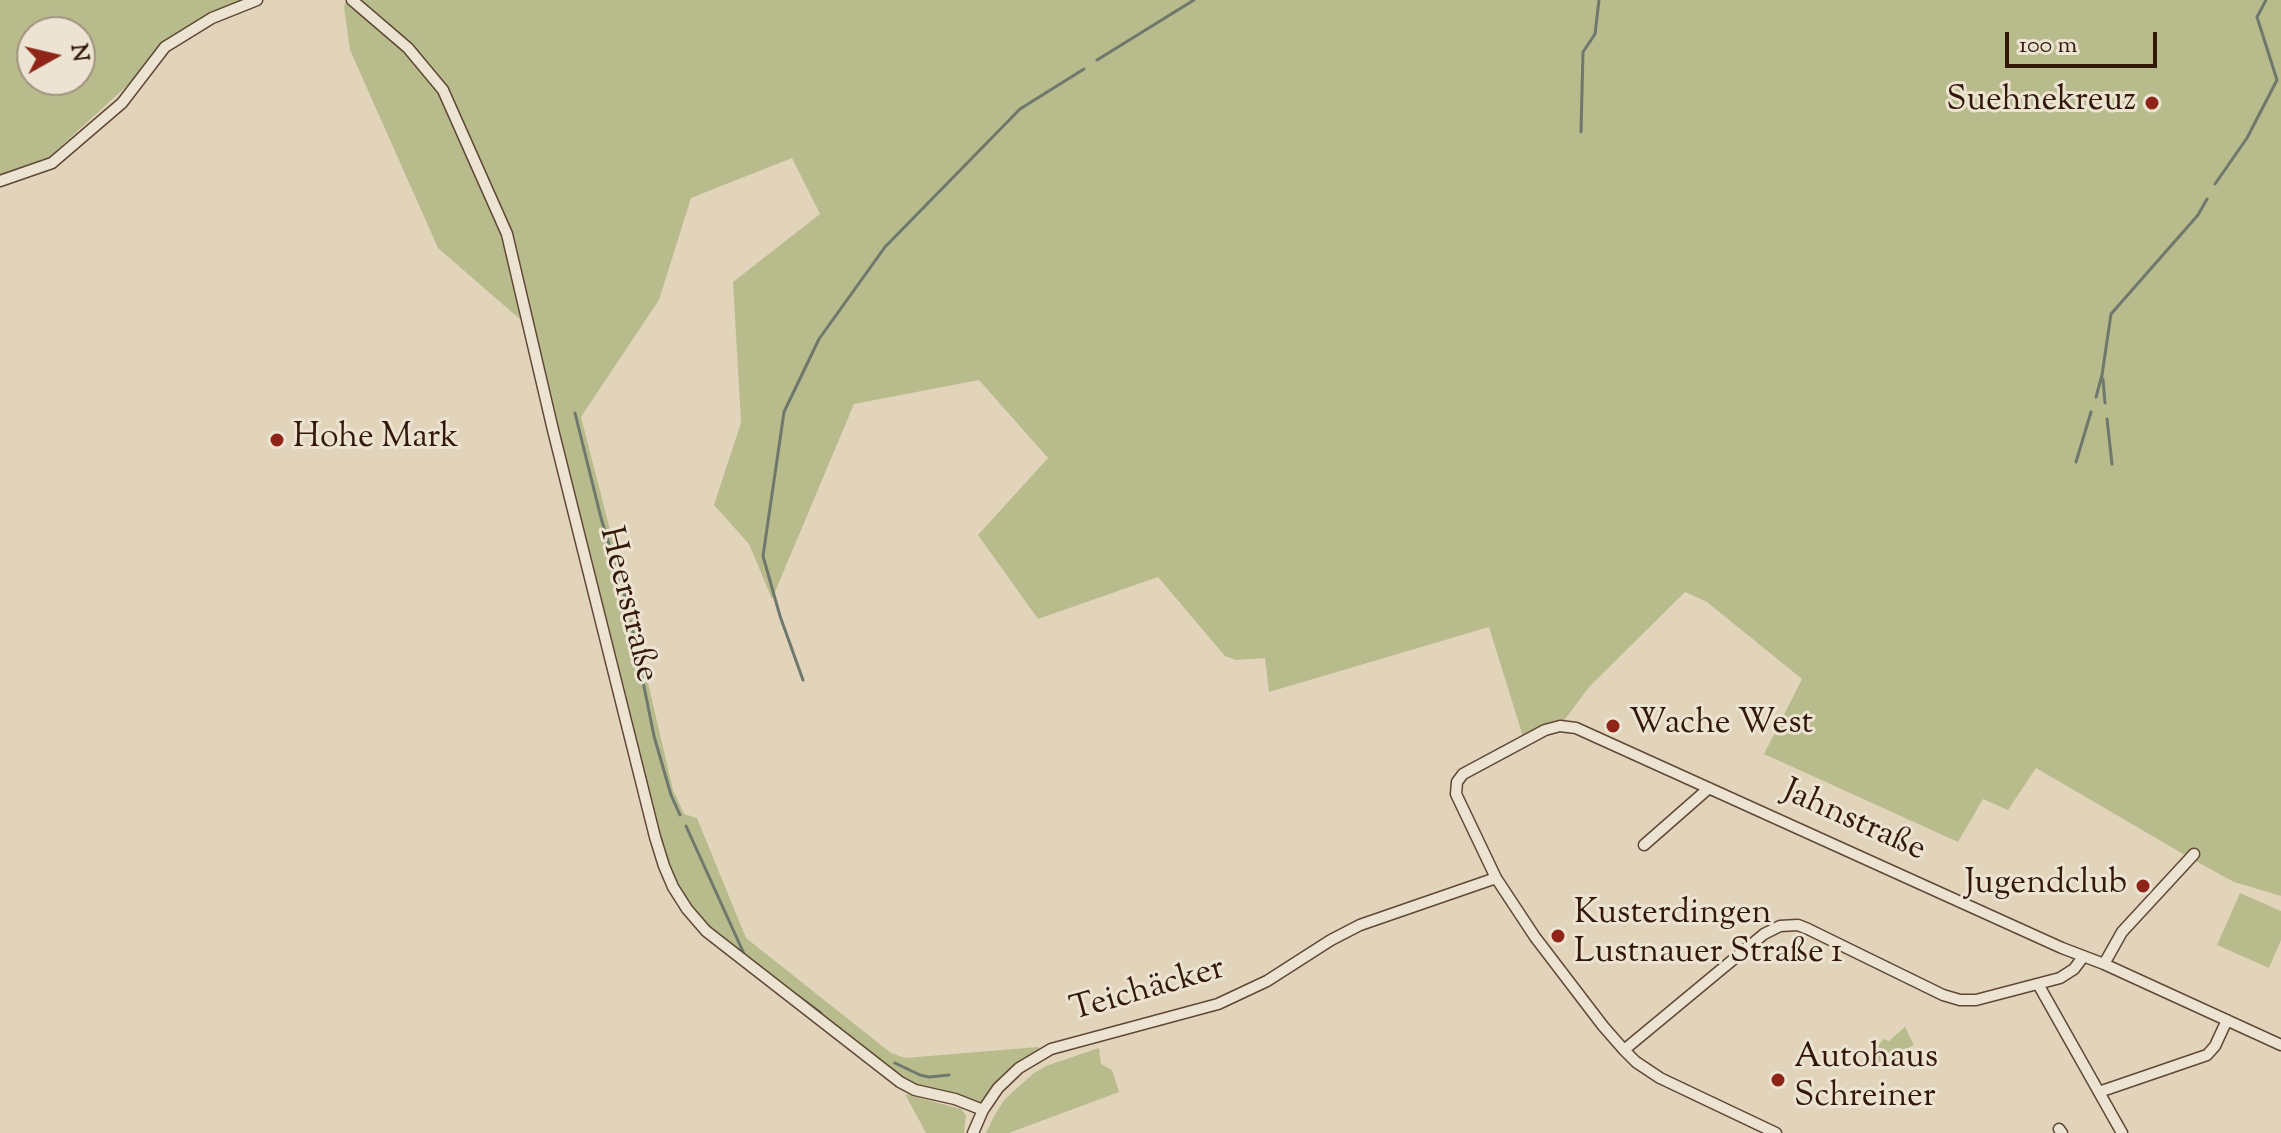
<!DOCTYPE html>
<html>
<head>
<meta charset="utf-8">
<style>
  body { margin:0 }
  #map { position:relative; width:2281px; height:1133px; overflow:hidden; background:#e2d4ba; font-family:"Sorts Mill Goudy",serif }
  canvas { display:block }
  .north { position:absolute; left:16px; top:16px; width:80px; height:80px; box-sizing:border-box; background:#ece3d2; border:2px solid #a29281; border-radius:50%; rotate:82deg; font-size:22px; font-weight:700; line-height:32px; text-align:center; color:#341807 }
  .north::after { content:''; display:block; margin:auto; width:28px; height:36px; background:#8f2418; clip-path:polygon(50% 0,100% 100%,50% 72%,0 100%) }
  .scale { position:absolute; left:2005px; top:32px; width:152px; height:36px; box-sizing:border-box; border:4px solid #341807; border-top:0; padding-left:10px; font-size:24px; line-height:28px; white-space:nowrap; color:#341807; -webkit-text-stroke:6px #ece3d2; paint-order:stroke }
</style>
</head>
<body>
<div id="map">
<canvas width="2281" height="1133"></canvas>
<div class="north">N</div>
<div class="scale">100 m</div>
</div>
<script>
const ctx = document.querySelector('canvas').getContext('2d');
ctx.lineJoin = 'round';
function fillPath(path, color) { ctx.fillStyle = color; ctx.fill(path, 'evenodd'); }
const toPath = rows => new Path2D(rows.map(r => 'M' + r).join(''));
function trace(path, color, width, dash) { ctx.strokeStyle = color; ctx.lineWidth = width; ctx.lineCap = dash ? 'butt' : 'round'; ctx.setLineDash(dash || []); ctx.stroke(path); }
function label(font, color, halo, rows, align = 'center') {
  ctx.font = font + ' "Sorts Mill Goudy",serif'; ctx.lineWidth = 6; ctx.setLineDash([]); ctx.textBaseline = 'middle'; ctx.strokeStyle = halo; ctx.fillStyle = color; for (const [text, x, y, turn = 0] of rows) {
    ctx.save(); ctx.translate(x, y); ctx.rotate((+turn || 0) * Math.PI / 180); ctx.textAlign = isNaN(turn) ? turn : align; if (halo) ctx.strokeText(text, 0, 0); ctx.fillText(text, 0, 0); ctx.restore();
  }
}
fillPath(toPath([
  [0,0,261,0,212,19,165,51,47,159,0,176],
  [32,32,80,32,80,80,32,80],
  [346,0,2281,0,2281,896,2234,882,2190,858,2036,768,2008,810,1983,799,1958,842,1764,754,1802,679,1707,602,1685,592,1589,687,1560,726,1524,740,1489,627,1269,692,1265,658,1236,660,1225,656,1158,577,1038,619,978,535,1048,458,979,380,854,404,772,599,749,544,714,505,741,423,733,282,820,214,792,158,691,198,659,300,581,417,635,627,673,790,684,814,697,818,746,938,891,1053,905,1058,1038,1047,1042,1054,1029,1061,983,1110,915,1090,706,931,664,866,530,328,438,248,350,50,344,7],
  [2240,893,2281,911,2281,940,2269,968,2217,945],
  [1905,1027,1914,1045,1874,1065,1869,1064,1868,1061,1870,1055,1884,1039,1889,1041],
  [1099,1048,1101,1064,1112,1070,1119,1092,1009,1133,986,1133,994,1116,1005,1099,1034,1073,1046,1066],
  [905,1094,961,1109,966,1115,964,1133,926,1133]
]), '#b8bc8c');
trace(toPath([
  [1097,60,1194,0],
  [1581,132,1583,52,1595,34,1599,0],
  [2215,184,2247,138,2277,80,2257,17,2266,0],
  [2103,379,2105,403],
  [2096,397,2102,375,2111,314,2198,215,2207,199],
  [575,413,601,518,629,610],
  [2107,419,2112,464],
  [2076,462,2091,412],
  [631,622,654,736,671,795,680,815],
  [803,680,780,616,763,556,784,412,819,339,885,247,1020,109,1084,69],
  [686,826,745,956],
  [795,994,821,1013],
  [895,1063,920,1075,929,1077,949,1075]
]), '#6e786c', 3);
const street = toPath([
  [352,0,408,48,443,90,507,234,553,430,655,837,664,866,673,887,687,909,706,931,900,1082,915,1090,955,1099,983,1110],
  [0,181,52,163,122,103,165,47,212,18,257,0],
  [1644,845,1709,788],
  [2104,964,2122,932,2194,854],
  [2038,984,2122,1133],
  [1624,1050,1764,934,1780,926,1798,925,1808,929,1943,995,1960,1000,1976,1000,2060,978,2074,969,2083,957],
  [2099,1092,2207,1055,2215,1046,2227,1020],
  [2059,1129,2062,1133],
  [973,1133,983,1110,998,1088,1019,1068,1051,1049,1218,1004,1267,981,1331,940,1360,925,1496,878],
  [1776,1133,1660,1078,1636,1062,1624,1050,1603,1026,1535,937,1496,878,1456,794,1457,782,1463,774,1545,730,1560,726,1576,728,2062,948,2104,964,2281,1045]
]);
trace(street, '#604734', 13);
trace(street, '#ece3d2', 10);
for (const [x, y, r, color] of [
  [2152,103,8,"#8f2418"],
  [277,440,8,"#8f2418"],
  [1613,726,8,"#8f2418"],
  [2143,886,8,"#8f2418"],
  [1558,936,8,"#8f2418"],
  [1778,1080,8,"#8f2418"]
]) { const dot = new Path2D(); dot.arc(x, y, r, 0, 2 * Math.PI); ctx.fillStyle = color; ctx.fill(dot); trace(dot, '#ece3d2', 3); }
label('34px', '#341807', '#ece3d2', [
  ["Suehnekreuz",2136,103,"right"],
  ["Hohe Mark",293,440],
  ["Wache West",1629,726],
  ["Jugendclub",2127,886,"right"],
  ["Kusterdingen",1574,916],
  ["Lustnauer Straße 1",1574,955],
  ["Autohaus",1794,1060],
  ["Schreiner",1794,1099]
], 'left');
label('34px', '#341807', '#ece3d2', [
  ["Heerstraße",626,605,76],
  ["Jahnstraße",1853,823,24],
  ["Teichäcker",1148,992,-16]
]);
</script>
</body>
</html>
